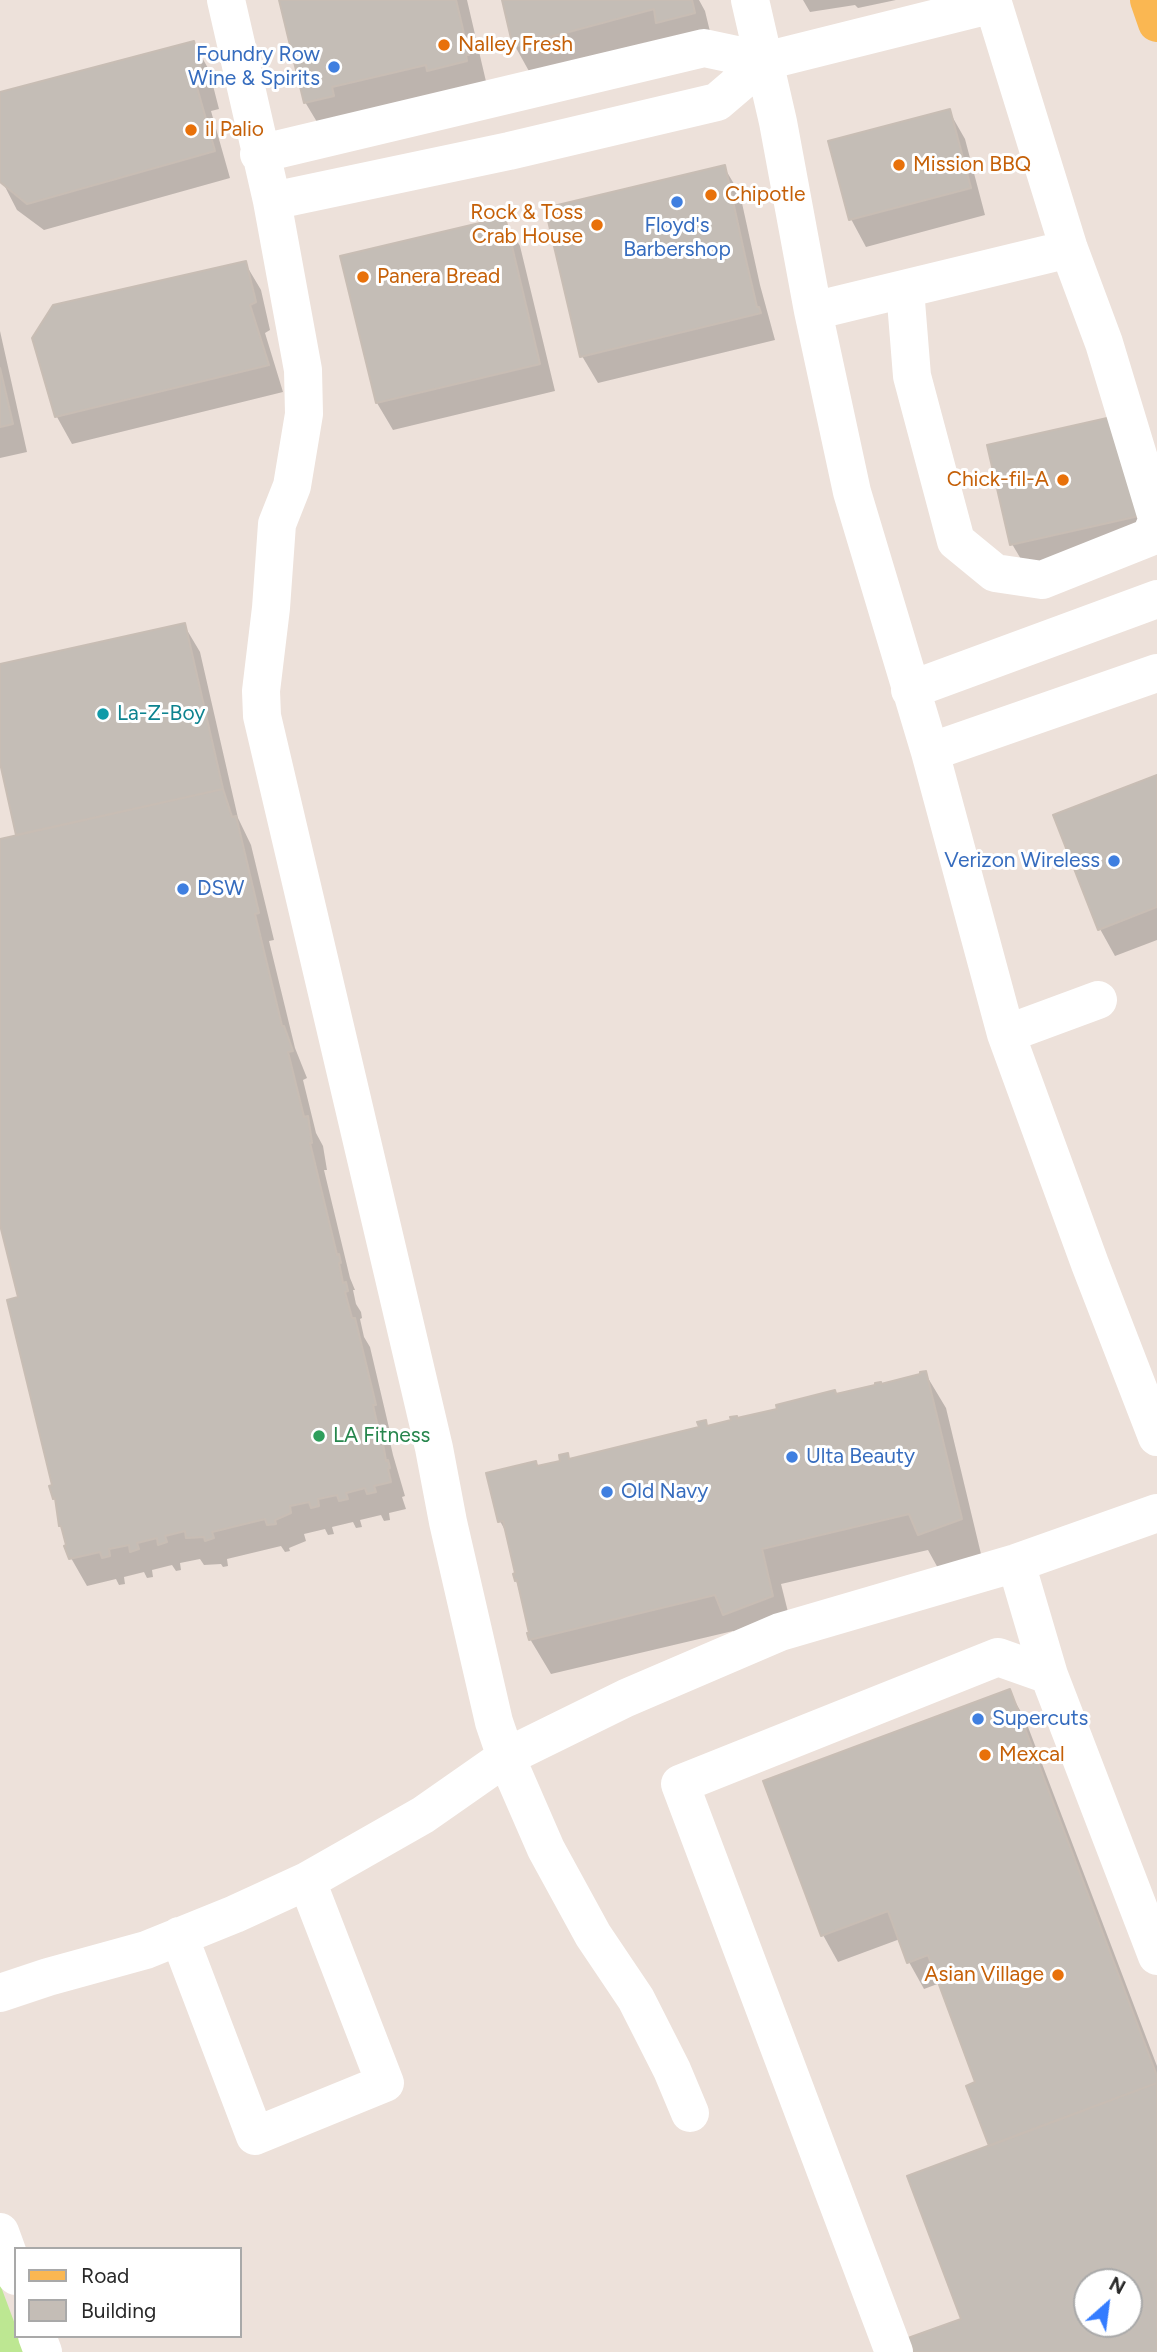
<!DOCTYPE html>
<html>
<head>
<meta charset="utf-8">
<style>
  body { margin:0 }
  #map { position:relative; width:1157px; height:2352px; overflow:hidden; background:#ede1da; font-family:Figtree,sans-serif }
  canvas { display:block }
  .legend { position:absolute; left:14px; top:2247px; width:228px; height:91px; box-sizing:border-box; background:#fff; border:2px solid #a9a9a9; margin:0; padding:9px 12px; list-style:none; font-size:21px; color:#292929 }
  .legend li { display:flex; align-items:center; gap:14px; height:35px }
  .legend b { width:35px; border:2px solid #a9a9a9 }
  .north { position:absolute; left:1073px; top:2268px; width:70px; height:70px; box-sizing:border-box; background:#fff; border:2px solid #a9a9a9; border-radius:50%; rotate:28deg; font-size:19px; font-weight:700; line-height:28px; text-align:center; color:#292929 }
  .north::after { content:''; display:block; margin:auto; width:24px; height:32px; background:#347cff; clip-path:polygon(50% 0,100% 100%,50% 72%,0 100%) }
</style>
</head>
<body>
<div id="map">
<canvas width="1157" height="2352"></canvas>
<ul class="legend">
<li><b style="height:9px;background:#fab752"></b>Road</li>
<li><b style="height:19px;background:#c4bdb6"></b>Building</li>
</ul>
<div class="north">N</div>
</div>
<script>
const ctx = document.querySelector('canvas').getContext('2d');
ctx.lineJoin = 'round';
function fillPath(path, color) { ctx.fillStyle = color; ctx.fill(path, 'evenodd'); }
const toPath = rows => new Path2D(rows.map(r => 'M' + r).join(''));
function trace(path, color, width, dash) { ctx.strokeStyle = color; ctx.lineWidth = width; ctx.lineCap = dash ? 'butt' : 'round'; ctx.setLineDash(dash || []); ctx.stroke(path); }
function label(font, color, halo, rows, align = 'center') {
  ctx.font = font + ' Figtree,sans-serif'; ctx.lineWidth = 6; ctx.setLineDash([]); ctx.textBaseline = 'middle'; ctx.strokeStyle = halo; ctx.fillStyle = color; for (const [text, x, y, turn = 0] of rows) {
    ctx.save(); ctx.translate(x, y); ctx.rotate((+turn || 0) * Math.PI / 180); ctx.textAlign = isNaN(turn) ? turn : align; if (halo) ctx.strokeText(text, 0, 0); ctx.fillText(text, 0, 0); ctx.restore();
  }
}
fillPath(toPath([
  [0,2284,16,2327,16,2336,19,2336,25,2352,0,2352]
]), '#bde792');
fillPath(toPath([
  [281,0,467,0,488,90,326,137,305,102],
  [504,0,699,0,705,11,714,48,535,82,515,46],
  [803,0,896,0,858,8,855,5,810,12],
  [194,43,209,70,219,109,211,111,230,178,44,230,17,210,0,177,0,94],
  [949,111,965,139,985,215,866,247,851,219],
  [724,167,740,194,760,285,775,340,598,383,582,356],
  [504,219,520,246,555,391,393,430,377,403,343,257],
  [245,263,261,290,270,330,265,333,283,392,72,444,57,417],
  [0,331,27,452,0,458],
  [1115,418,1153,543,1028,571,1012,544],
  [184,625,200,652,238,818,251,845,274,940,269,941,295,1048,307,1078,303,1080,316,1133,323,1146,327,1170,324,1170,350,1278,355,1290,353,1290,356,1304,361,1312,362,1318,360,1319,364,1337,370,1347,390,1432,388,1433,393,1455,405,1496,402,1497,406,1509,389,1513,390,1520,384,1521,381,1515,360,1520,362,1527,356,1528,353,1522,332,1527,334,1534,328,1535,325,1529,304,1534,306,1541,289,1548,290,1551,285,1552,281,1546,227,1559,228,1566,223,1567,221,1564,204,1565,200,1559,180,1563,181,1570,176,1571,172,1565,152,1570,153,1577,147,1578,144,1572,124,1577,125,1584,119,1585,116,1579,87,1586,71,1558,65,1532,61,1526,20,1298,0,1217,0,841,18,837,0,755,0,666],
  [1157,777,1157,940,1115,956,1100,929],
  [925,1373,946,1408,981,1554,939,1570,928,1550,781,1584,793,1632,745,1650,733,1631,551,1674,530,1639,532,1634,516,1580,518,1575,508,1536,500,1521,538,1468,701,1429,705,1422,708,1427,881,1386],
  [1009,1691,1025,1719,1157,2066,1157,2352,915,2352,963,2320,991,2147,978,2083,940,1983,924,1989,909,1962,900,1939,838,1962,823,1935],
  [1087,2282,1129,2282,1129,2324,1087,2324]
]), '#0003');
const building = toPath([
  [279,0,456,0,469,55,466,55,467,61,427,71,426,65,332,87,334,96,304,103,279,0],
  [502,0,692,0,695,13,656,23,654,9,513,47,502,0],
  [194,41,204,81,196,84,215,151,27,204,0,182,0,92,194,41],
  [950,109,971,188,849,220,828,141,950,109],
  [725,165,745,256,757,307,759,307,761,313,580,357,545,208,725,165],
  [505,217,540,364,376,403,340,256,505,217],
  [246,261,256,302,250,305,269,365,55,417,32,338,53,305,246,261],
  [0,368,13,424,0,427,0,368],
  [1116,416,1139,516,1010,545,987,445,1116,416],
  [185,623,223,789,16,835,0,763,0,664,185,623],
  [1157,775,1157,907,1098,930,1053,815,1157,775],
  [223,789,232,817,236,816,259,913,255,914,282,1026,284,1026,293,1051,288,1052,304,1117,308,1116,312,1143,310,1143,337,1255,339,1254,341,1263,339,1263,343,1283,346,1282,348,1291,345,1292,352,1318,355,1318,376,1405,373,1405,379,1432,381,1432,386,1461,388,1460,390,1468,388,1469,391,1482,374,1486,376,1492,367,1494,365,1488,346,1493,348,1499,339,1501,337,1495,318,1499,319,1506,311,1508,309,1502,290,1506,291,1513,275,1520,276,1524,267,1525,265,1519,212,1532,214,1538,205,1541,204,1537,186,1538,185,1531,165,1536,167,1542,158,1545,157,1538,137,1543,139,1549,130,1552,129,1545,109,1549,110,1556,102,1558,100,1552,69,1559,64,1546,66,1545,61,1526,59,1526,55,1498,53,1499,49,1486,52,1485,7,1300,18,1297,0,1225,0,839,223,789],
  [926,1371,962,1519,918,1535,909,1514,762,1549,773,1596,723,1615,715,1595,529,1640,527,1633,529,1633,517,1580,515,1581,513,1574,515,1573,503,1521,498,1522,486,1473,536,1461,537,1466,560,1461,559,1455,568,1453,569,1459,699,1427,697,1422,706,1420,707,1426,731,1420,730,1417,737,1416,737,1418,777,1409,776,1405,835,1390,836,1394,875,1385,875,1383,881,1382,881,1384,920,1374,920,1372,926,1371],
  [1010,1689,1157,2076,1157,2083,989,2146,966,2086,975,2082,928,1955,907,1963,888,1911,821,1936,763,1781,1010,1689],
  [1157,2083,1157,2352,914,2352,908,2338,961,2319,907,2176,1157,2083],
  [1087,2282,1129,2282,1129,2324,1087,2324,1087,2282]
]);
fillPath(building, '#c4bdb6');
trace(building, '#c8bdb4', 2);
trace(toPath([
  [226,0,272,201,303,370,304,414,292,486,277,524,271,608,261,691,262,716,434,1448,448,1522,494,1722,506,1757,546,1849,593,1935,636,1999,672,2070,690,2113],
  [750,0,778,122,813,311,852,492,930,752,1006,1034,1090,1264,1157,1437],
  [992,0,1069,249,1104,343,1157,518],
  [259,154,704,48,765,61,993,4],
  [272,201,509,151,717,102,765,61],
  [905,289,912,376,956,541,995,573,1042,580,1150,537,1157,521],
  [813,311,1069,249],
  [910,690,1157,599],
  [930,752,1157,673],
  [1006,1034,1098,1000],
  [1016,1563,1049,1675],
  [179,1936,255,2136,385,2083,307,1881],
  [0,1993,48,1977,146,1950,235,1914,307,1881,423,1815,506,1757,626,1698,780,1632,1016,1563,1157,1513],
  [0,2232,16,2276],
  [37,2336,43,2352],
  [894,2352,680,1784,998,1657,1049,1675,1157,1956]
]), '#fff', 38);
trace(toPath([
  [1149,0,1157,23]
]), '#fab752', 38);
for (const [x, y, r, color] of [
  [444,45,7,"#e8710a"],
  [334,67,7,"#3f7fe0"],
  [191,130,7,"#e8710a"],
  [899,165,7,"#e8710a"],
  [711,195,7,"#e8710a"],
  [677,202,7,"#3f7fe0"],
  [597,225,7,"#e8710a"],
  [363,277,7,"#e8710a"],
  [1063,480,7,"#e8710a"],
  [103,714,7,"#0f9aa8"],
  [1114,861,7,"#3f7fe0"],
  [183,889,7,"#3f7fe0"],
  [319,1436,7,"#2e9e5b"],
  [792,1457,7,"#3f7fe0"],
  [607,1492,7,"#3f7fe0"],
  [978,1719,7,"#3f7fe0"],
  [985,1755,7,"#e8710a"],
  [1058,1975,7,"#e8710a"]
]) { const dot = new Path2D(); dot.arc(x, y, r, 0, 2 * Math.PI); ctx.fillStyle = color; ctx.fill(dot); trace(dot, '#fff', 2.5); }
label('21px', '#c56008', '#fff', [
  ["Nalley Fresh",458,45],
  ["il Palio",205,130],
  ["Mission BBQ",913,165],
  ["Chipotle",725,195],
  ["Rock & Toss",583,213,"right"],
  ["Crab House",583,237,"right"],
  ["Panera Bread",377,277],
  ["Chick-fil-A",1049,480,"right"],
  ["Mexcal",999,1755],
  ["Asian Village",1044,1975,"right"]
], 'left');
label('21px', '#366cbe', '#fff', [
  ["Foundry Row",320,55,"right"],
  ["Wine & Spirits",320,79,"right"],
  ["Floyd's",677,226,"center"],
  ["Barbershop",677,250,"center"],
  ["Verizon Wireless",1100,861,"right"],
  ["DSW",197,889],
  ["Ulta Beauty",806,1457],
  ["Old Navy",621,1492],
  ["Supercuts",992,1719]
], 'left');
label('21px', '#0d838f', '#fff', [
  ["La-Z-Boy",117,714]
], 'left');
label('21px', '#27864d', '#fff', [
  ["LA Fitness",333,1436]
], 'left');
</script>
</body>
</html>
